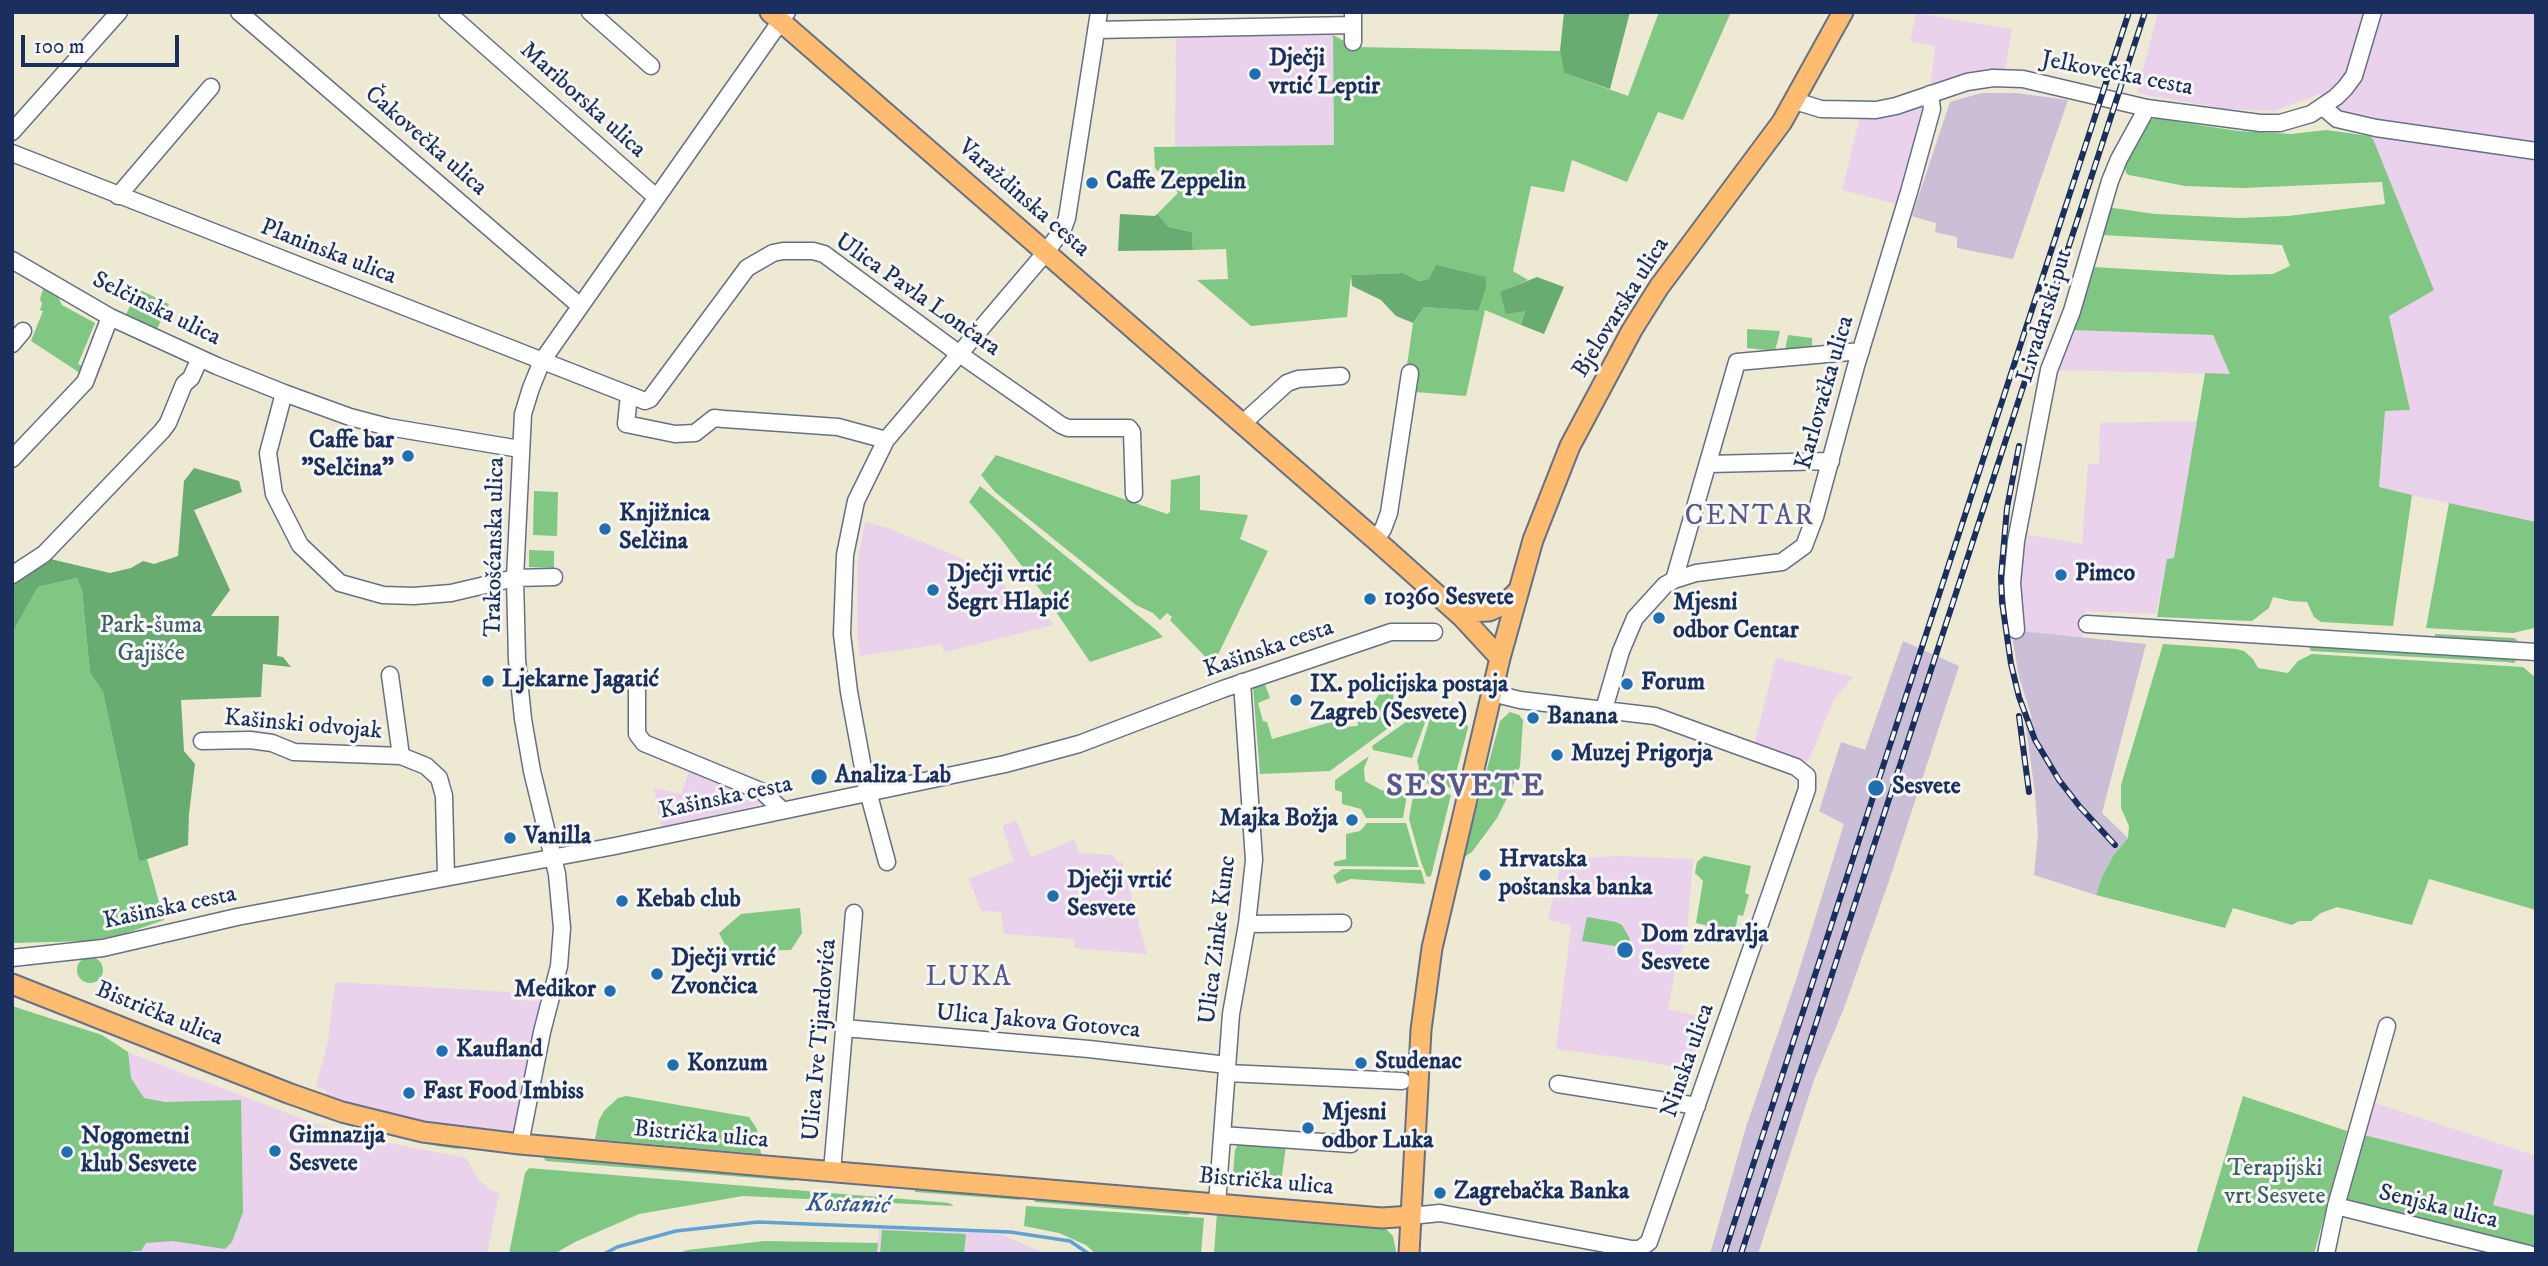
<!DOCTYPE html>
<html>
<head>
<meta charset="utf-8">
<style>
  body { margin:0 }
  #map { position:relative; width:2548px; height:1266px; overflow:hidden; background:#eee9d3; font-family:"IM FELL DW Pica",serif }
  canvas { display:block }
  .frame { position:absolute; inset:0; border:14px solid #1b2f5e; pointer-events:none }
  .scale { position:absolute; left:21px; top:35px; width:158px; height:32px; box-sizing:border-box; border:4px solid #1b2f5e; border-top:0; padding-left:9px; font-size:21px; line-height:24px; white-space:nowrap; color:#1b2f5e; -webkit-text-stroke:5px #f6f6f2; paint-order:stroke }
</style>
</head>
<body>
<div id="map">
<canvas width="2548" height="1266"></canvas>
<div class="frame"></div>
<div class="scale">100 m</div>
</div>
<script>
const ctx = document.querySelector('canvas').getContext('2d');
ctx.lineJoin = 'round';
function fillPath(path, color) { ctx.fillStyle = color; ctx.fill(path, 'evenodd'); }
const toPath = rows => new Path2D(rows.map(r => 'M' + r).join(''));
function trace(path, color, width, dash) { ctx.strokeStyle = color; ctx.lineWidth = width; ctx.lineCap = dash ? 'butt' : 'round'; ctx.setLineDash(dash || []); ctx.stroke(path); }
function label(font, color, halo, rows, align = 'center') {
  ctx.font = font + ' "IM FELL DW Pica",serif'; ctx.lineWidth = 6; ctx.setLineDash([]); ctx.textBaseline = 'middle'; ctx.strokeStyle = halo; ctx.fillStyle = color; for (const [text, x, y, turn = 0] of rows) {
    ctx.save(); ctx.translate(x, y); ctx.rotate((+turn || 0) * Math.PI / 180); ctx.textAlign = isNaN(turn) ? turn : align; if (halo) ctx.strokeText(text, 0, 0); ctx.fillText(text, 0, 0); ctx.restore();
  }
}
fillPath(toPath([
  [2158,12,2536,12,2536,522,2379,488,2385,411,2410,410,2389,315,2434,290,2373,139,2319,94,2274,111,2226,109,2137,93],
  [1916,13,2012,29,2005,71,1930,89,1935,46,1910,41],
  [1333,35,1334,145,1175,147,1176,38],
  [1918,106,1924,108,1900,205,1842,190,1860,117],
  [2070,330,2213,335,2230,374,2057,370],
  [2198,421,2174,558,2167,559,2156,614,2086,611,2082,638,2020,631,2017,581,2022,534,2082,544,2088,464,2099,464,2100,423],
  [865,522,888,528,959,557,1045,612,1053,625,945,652,941,644,860,656,857,636,857,567],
  [1776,658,1853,677,1833,701,1810,758,1804,764,1754,746],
  [691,766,764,801,763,804,661,827,654,788,681,794],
  [1016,820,1031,857,1074,840,1079,853,1114,855,1118,863,1122,862,1147,954,1074,948,1075,939,1004,934,1001,912,981,911,969,879,1014,861,1002,826],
  [1617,856,1693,859,1687,934,1676,966,1668,1009,1710,1019,1687,1070,1646,1061,1556,1049,1571,925,1548,920,1562,860],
  [335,982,510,992,512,1000,542,1001,515,1128,511,1135,391,1120,327,1097,326,1090,316,1087,328,1041],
  [124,1051,316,1124,384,1142,466,1158,478,1179,489,1189,499,1194,487,1254,120,1254],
  [2372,1102,2536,1156,2536,1216,2493,1205,2503,1171,2364,1135],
  [879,1228,1000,1234,1047,1254,877,1254]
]), '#ead1ec');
fillPath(toPath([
  [1981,93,2017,93,2068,100,2013,259,1957,248,1957,237,1935,232,1936,223,1912,216,1950,102],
  [2011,630,2146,644,2102,813,2128,838,2113,856,2101,879,2096,895,2034,875,2038,834,2035,793,2025,721,2032,718,2019,677],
  [1903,641,1959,666,1889,881,1844,1008,1814,1080,1758,1254,1710,1254,1746,1127,1798,974,1844,824,1819,811,1841,742,1865,750]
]), '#cabfd6');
fillPath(toPath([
  [1659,12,1731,12,1683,120,1658,112,1627,182,1572,160,1564,192,1531,186,1513,271,1528,280,1500,293,1525,311,1521,325,1485,310,1466,396,1415,392,1417,372,1412,365,1407,365,1413,323,1424,307,1478,311,1430,279,1419,281,1403,273,1351,275,1347,317,1251,326,1197,280,1228,279,1226,249,1193,250,1192,232,1169,227,1157,214,1178,193,1155,168,1154,147,1334,145,1333,35,1355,47,1560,51,1564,73,1628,96],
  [2154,118,2238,131,2291,134,2326,130,2370,136,2373,139,2434,290,2389,316,2410,410,2385,411,2379,487,2412,495,2393,626,2321,622,2314,617,2307,602,2291,601,2273,597,2269,608,2252,621,2157,617,2167,559,2174,558,2205,373,2230,374,2213,335,2070,330,2093,267,2231,275,2273,274,2290,266,2282,245,2102,235,2107,207,2155,214,2240,218,2288,216,2385,204,2382,182,2242,188,2185,186,2129,175,2126,173,2124,161,2144,125],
  [46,280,51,283,62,305,95,323,78,364,86,368,83,375,31,341,43,311,40,310,42,304,40,299],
  [138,289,169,304,154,335,123,321],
  [1747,329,1780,331,1775,351,1747,348],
  [1788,335,1812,338,1812,350,1785,350],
  [996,455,1167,514,1170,512,1171,480,1200,475,1200,510,1248,515,1240,539,1268,551,1213,665,1170,620,1172,617,1167,613,1160,620,1153,613,1136,605,995,492,981,475],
  [980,486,1155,629,1163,637,1090,662,1048,600,998,535,969,502],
  [534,491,558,492,557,536,533,535],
  [2449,503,2536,522,2534,628,2513,633,2426,628],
  [529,550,554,551,554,568,529,567],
  [77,578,82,591,90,673,103,692,139,862,147,859,164,920,124,934,90,941,12,943,12,639,15,628,38,587],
  [2435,634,2514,638,2518,641,2445,642,2435,640],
  [2163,644,2236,649,2244,651,2253,659,2258,668,2288,673,2298,661,2312,654,2523,667,2536,678,2536,910,2429,879,2412,925,2337,907,2321,913,2311,921,2299,921,2292,925,2233,908,2225,928,2096,895,2101,879,2113,856,2128,838,2129,826,2121,808,2121,785],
  [2308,645,2518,658,2514,663,2506,662,2311,651],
  [1264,682,1270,698,1258,703,1263,721,1267,722,1272,739,1335,721,1336,724,1341,724,1341,727,1358,726,1357,710,1373,704,1381,691,1393,692,1394,708,1414,709,1330,771,1260,774,1253,687],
  [1423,710,1429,712,1412,758,1373,750,1372,746],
  [1510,712,1519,715,1523,720,1520,766,1512,788,1497,818,1472,852,1463,858,1500,721],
  [1431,715,1440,715,1441,723,1466,720,1468,728,1452,788,1416,781,1419,768,1417,761],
  [1369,756,1364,768,1365,781,1381,790,1407,795,1403,818,1366,818,1361,809,1342,804,1342,792,1335,790,1335,780],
  [1415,785,1451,795,1431,876,1427,877,1421,862,1409,819],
  [1367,823,1406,823,1419,867,1334,866,1334,862,1346,859,1346,834,1360,831],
  [1704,856,1751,866,1745,893,1749,895,1743,916,1738,915,1735,932,1696,923,1703,881,1695,873,1697,862],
  [1342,869,1421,870,1425,884,1351,879,1337,884,1333,876],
  [800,908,802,933,791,950,728,951,719,933,741,914],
  [1587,917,1616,922,1622,925,1630,939,1628,948,1582,941],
  '77 970a13 13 0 1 1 26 0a13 13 0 1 1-26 0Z',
  [12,1006,102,1035,128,1052,131,1078,144,1098,165,1102,241,1100,243,1212,232,1242,225,1249,173,1241,146,1243,141,1251,133,1251,131,1254,12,1254],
  [131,1038,464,1146,463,1148,457,1149,437,1146,361,1129,315,1115,132,1042],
  [626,1096,749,1117,757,1129,761,1154,595,1139,599,1120,604,1111,618,1098],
  [2243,1096,2347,1131,2314,1254,2196,1254],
  [2364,1135,2503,1170,2493,1205,2536,1216,2536,1254,2342,1207],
  [1239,1142,1286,1145,1280,1191,1232,1185,1235,1150],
  [541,1154,799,1177,793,1181,546,1161],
  [529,1168,939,1202,949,1203,954,1206,743,1196,639,1214,575,1242,554,1254,509,1254,525,1173],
  [937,1187,1023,1197,1020,1200,915,1192,915,1189],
  [1033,1197,1193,1210,1188,1215,1035,1202],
  [1026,1206,1204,1218,1201,1254,1096,1254,1086,1245,1059,1233,1024,1226],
  [1217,1212,1386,1229,1393,1236,1396,1251,1396,1254,1214,1254],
  [882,1230,966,1234,964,1254,880,1254],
  [764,1241,878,1243,877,1254,674,1254,688,1250]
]), '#80c783');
fillPath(toPath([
  [1564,12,1630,12,1610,89,1564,73,1560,51],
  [1120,214,1155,216,1157,214,1169,227,1192,232,1193,250,1118,251],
  [1436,265,1486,277,1486,288,1478,311,1424,307,1413,323,1396,316,1381,300,1352,286,1351,275,1403,273,1419,281,1429,279],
  [1537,277,1564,287,1544,334,1521,325,1525,311,1506,314,1500,292],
  [194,468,239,481,242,492,194,510,230,590,211,616,279,616,277,656,283,657,291,667,263,664,261,697,181,700,184,751,195,764,189,814,188,845,139,862,103,692,90,673,82,591,77,578,38,587,15,628,12,639,12,583,33,571,46,558,110,573,131,568,143,561,154,564,178,556,184,481]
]), '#68ac71');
trace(toPath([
  [604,1254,617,1247,676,1231,758,1222,1010,1232,1070,1241,1089,1254]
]), '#60a2d4', 3.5);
const minor = toPath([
  [239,12,580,306],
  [447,12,656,197],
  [590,12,651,66],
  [1353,12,1353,42],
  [1096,30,1353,25],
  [1795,101,1821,109,1876,110,1896,106,1967,82,1993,78,2023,79,2147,108,2260,123,2280,123,2311,114,2336,97,2345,88,2354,76,2373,12],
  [2323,107,2337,119,2376,128,2536,151],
  [12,132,119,12],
  [12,153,645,401,650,399,747,268,773,253,783,251,813,251,824,254,958,353,1061,425,1068,428,1129,428,1132,432,1134,494],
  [118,196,211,87],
  [12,260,110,317,217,366,284,393,350,417,388,427,520,449],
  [12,344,23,331],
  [284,393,268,453,274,494,300,545,340,583,383,595,414,596,451,593,515,578,554,577],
  [629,395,626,424,675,434,695,433,714,418,724,419,838,427,886,440],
  [1243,423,1287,383,1298,379,1341,376],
  [12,459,85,382,110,317],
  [1709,464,1831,461],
  [1375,540,1383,529,1389,513,1410,373],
  [12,575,44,554,162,431,168,423,184,384,191,378,200,358],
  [1674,580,1737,362,1861,351],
  [2087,624,2536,652],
  [2016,630,2012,583,2016,541,2049,370,2072,311,2110,181,2119,159,2147,108],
  [390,675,401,756],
  [637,687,637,734,644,743,763,792,782,810],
  [1604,709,1621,651,1635,618,1665,585,1674,580,1696,573,1782,562,1804,546,1815,517,1856,366,1909,192,1932,109,1930,94],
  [202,741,250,740,272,743,294,752,401,756,426,766,439,778,444,796,446,877],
  [887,862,866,784,849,692,842,634,845,555,856,501,886,440,1046,252,1063,229,1067,218,1099,12],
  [1247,924,1343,923],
  [12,958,103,948,237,917,615,846,1005,764,1079,744,1223,689,1391,632,1434,632],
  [844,1028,1089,1049,1227,1065],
  [1227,1073,1402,1081],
  [1558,1084,1697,1106],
  [1222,1135,1351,1144],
  [520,1144,542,1032,559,966,562,928,557,874,532,771,523,719,517,660,515,578,523,414,531,388,542,361,787,12],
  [832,1171,854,913],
  [1217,1204,1231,1014,1247,924,1254,860,1242,682],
  [2336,1206,2529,1254],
  [1411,1216,1440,1213,1632,1249,1640,1249,1649,1242,1807,789,1807,776,1796,767,1655,716,1520,700,1492,693],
  [2326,1254,2336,1206,2387,1026]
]);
const major = toPath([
  [770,12,1378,542,1462,617,1500,658],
  [1452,607,1468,612,1489,611,1505,604,1517,592],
  [12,984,288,1093,342,1112,423,1132,520,1144,765,1166,1382,1218,1411,1216],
  [1409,1254,1421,1030,1432,948,1500,658,1533,540,1570,446,1632,330,1659,287,1782,122,1843,12]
]);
trace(minor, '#657087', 19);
trace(major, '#657087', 23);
trace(minor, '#fff', 16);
trace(major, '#fdbc70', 19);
const rail = toPath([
  [2019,446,2007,508,2001,576,2002,602,2011,664,2019,697,2035,740,2059,780,2080,807,2115,845],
  [2019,716,2029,792],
  [1724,1254,2129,12],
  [1741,1254,2145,12]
]);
trace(rail, '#1b2f5e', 6);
trace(rail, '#f6f6f2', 3.5, [10]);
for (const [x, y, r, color] of [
  [1255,74,7,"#1f6fb2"],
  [1092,183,7,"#1f6fb2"],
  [408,456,7,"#1f6fb2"],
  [605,529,7,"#1f6fb2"],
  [2061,575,7,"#1f6fb2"],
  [933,590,7,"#1f6fb2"],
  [1370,599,7,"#1f6fb2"],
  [1659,618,7,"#1f6fb2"],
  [488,681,7,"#1f6fb2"],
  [1627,684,7,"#1f6fb2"],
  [1296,700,7,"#1f6fb2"],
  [1533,718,7,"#1f6fb2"],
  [1557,755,7,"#1f6fb2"],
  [819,777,9,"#1f6fb2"],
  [1876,788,9,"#1f6fb2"],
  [1352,820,7,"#1f6fb2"],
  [510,838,7,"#1f6fb2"],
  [1485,875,7,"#1f6fb2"],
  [1053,896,7,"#1f6fb2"],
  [622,901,7,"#1f6fb2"],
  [1625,950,9,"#1f6fb2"],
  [657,974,7,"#1f6fb2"],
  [610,991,7,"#1f6fb2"],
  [442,1051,7,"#1f6fb2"],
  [1361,1063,7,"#1f6fb2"],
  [673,1065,7,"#1f6fb2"],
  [409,1093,7,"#1f6fb2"],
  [1308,1128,7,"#1f6fb2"],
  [275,1151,7,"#1f6fb2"],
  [67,1152,7,"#1f6fb2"],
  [1440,1193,7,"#1f6fb2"]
]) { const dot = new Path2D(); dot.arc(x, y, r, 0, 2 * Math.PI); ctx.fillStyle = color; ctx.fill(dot); trace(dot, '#f6f6f2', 2.5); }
label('bold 24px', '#1b2f5e', '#f6f6f2', [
  ["Dječji",1269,60],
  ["vrtić Leptir",1269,88],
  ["Caffe Zeppelin",1106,183],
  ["Caffe bar",394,442,"right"],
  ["\"Selčina\"",394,470,"right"],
  ["Knjižnica",619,515],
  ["Selčina",619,543],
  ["Pimco",2075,575],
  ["Dječji vrtić",947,576],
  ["Šegrt Hlapić",947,604],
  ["10360 Sesvete",1384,599],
  ["Mjesni",1673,604],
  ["odbor Centar",1673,632],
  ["Ljekarne Jagatić",502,681],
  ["Forum",1641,684],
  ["IX. policijska postaja",1310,686],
  ["Zagreb (Sesvete)",1310,714],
  ["Banana",1547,718],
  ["Muzej Prigorja",1571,755],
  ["Analiza Lab",835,777],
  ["Sesvete",1892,788],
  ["Majka Božja",1338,820,"right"],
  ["Vanilla",524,838],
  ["Hrvatska",1499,861],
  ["poštanska banka",1499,889],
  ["Dječji vrtić",1067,882],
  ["Sesvete",1067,910],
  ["Kebab club",636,901],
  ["Dom zdravlja",1641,936],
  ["Sesvete",1641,964],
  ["Dječji vrtić",671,960],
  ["Zvončica",671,988],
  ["Medikor",596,991,"right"],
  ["Kaufland",456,1051],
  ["Studenac",1375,1063],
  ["Konzum",687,1065],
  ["Fast Food Imbiss",423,1093],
  ["Mjesni",1322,1114],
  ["odbor Luka",1322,1142],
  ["Gimnazija",289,1137],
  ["Sesvete",289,1165],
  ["Nogometni",81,1138],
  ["klub Sesvete",81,1166],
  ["Zagrebačka Banka",1454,1193]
], 'left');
label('24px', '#1b2f5e', '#f6f6f2', [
  ["Jelkovečka cesta",2117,75,11],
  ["Mariborska ulica",582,101,42],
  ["Čakovečka ulica",425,142,41],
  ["Varaždinska cesta",1023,199,41],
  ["Planinska ulica",328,253,21],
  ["Ulica Pavla Lončara",917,296,35],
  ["Bjelovarska ulica",1622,308,-58],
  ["Selčinska ulica",156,310,26],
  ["Livadarski put",2046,316,-73],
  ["Karlovačka ulica",1826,393,-74],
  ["Trakošćanska ulica",496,547,-89],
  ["Kašinska cesta",1269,650,-19],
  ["Kašinski odvojak",303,726,5],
  ["Kašinska cesta",726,799,-12],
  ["Kašinska cesta",170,909,-12],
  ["Ulica Zinke Kunc",1219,940,-83],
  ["Bistrička ulica",159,1015,22],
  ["Ulica Jakova Gotovca",1038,1023,5],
  ["Ulica Ive Tijardovića",821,1040,-85],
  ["Ninska ulica",1689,1061,-71],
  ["Bistrička ulica",701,1136,5],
  ["Bistrička ulica",1266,1183,5],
  ["Senjska ulica",2438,1208,14]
]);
label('24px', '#395d69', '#f6f6f2', [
  ["Park-šuma",151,627],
  ["Gajišće",151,655],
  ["Terapijski",2275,1170],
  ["vrt Sesvete",2275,1198]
]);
label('italic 26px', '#335787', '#f6f6f2', [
  ["Kostanić",848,1206,2]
]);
ctx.letterSpacing = '2px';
label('28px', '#58578c', '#f6f6f2', [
  ["CENTAR",1750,518],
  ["LUKA",969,979]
]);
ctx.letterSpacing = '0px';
ctx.letterSpacing = '2px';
label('bold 32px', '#58578c', '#f6f6f2', [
  ["SESVETE",1466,788]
]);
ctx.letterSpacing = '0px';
</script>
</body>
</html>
